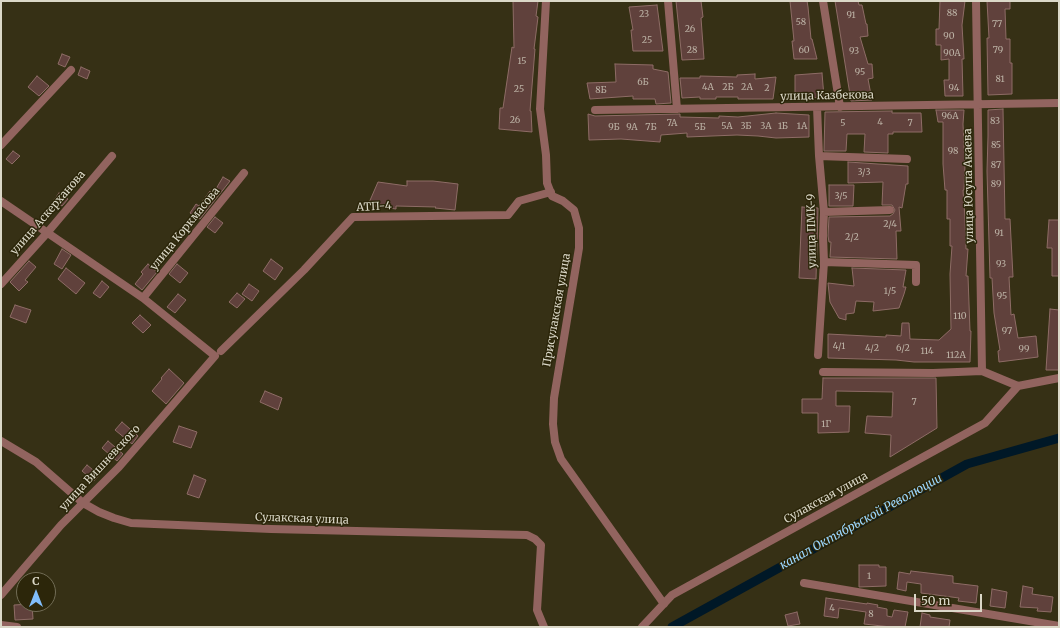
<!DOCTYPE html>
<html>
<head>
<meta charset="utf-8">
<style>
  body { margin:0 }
  #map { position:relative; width:1060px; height:628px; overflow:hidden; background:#363015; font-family:Merriweather,serif }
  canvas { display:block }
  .frame { position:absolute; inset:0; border:2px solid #dbd8c8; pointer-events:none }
  .north { position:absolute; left:16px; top:572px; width:40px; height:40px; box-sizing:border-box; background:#2c260a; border:1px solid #726d56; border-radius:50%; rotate:0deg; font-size:11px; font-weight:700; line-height:16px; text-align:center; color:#dbd8c8 }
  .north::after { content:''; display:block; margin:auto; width:14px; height:18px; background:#80bdfa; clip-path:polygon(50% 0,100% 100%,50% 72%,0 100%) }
  .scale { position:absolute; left:914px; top:594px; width:68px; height:18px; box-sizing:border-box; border:2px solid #dbd8c8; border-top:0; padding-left:5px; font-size:12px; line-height:14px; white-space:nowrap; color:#dbd8c8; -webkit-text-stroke:3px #2c260a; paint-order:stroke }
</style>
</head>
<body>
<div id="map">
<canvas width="1060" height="628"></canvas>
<div class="frame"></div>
<div class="north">С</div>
<div class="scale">50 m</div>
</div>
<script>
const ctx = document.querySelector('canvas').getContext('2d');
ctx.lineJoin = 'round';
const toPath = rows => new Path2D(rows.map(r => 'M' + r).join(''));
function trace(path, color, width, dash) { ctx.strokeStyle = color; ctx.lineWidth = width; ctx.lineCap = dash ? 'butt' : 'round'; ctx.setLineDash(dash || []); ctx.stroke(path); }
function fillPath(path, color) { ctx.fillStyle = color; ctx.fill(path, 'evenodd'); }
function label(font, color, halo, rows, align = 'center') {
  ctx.font = font + ' Merriweather,serif'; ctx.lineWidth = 3; ctx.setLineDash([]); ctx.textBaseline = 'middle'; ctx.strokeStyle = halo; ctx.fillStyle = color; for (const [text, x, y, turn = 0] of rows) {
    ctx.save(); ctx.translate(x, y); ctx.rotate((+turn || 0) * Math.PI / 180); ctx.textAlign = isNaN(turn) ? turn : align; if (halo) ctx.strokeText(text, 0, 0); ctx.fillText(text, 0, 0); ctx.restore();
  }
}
trace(toPath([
  [672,627,967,464,1059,438]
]), '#001827', 9);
const building = toPath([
  [513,1,538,1,536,16,538,17,534,49,535,49,530,111,531,111,532,132,499,129,500,108,503,108,512,47,514,48,513,1],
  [676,1,701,1,703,17,701,18,704,59,682,60,676,1],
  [790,1,807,1,808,7,811,39,812,39,817,59,794,59,792,41,794,41,790,1],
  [835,1,858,1,859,5,862,5,866,24,867,24,868,36,860,37,868,64,872,64,873,78,868,79,872,100,851,101,835,1],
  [940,1,965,1,962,25,964,59,962,59,963,96,945,96,944,80,949,80,949,59,941,60,941,45,936,45,936,29,939,29,940,1],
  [987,1,1010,1,1010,9,1005,9,1006,39,1010,39,1010,63,1012,63,1012,94,988,95,987,38,989,38,987,1],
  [657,5,663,51,633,51,631,30,633,30,629,7,657,5],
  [62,54,70,57,65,67,58,64,62,54],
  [615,64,653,65,653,69,668,72,671,103,656,104,655,99,633,99,633,96,590,99,587,83,616,82,615,64],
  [81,67,90,71,87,79,78,75,81,67],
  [822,73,824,97,795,99,795,75,822,73],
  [755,74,755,79,776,77,773,99,738,99,738,97,716,97,716,99,700,99,700,97,682,98,680,78,700,78,700,76,737,77,737,75,755,74],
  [37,76,49,86,39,96,28,87,37,76],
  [1003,109,1005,219,1010,219,1013,277,1009,277,1011,315,1014,314,1018,338,1036,336,1038,357,999,362,998,351,1000,350,994,313,992,278,990,278,987,171,988,136,988,110,1003,109],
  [936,110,964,110,963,124,965,165,964,190,963,190,965,218,966,249,968,249,966,276,968,276,970,331,971,331,970,362,914,362,896,360,828,358,828,334,886,337,886,335,901,336,902,323,909,323,910,339,939,340,951,329,950,274,952,246,950,246,950,219,947,219,947,190,945,190,943,164,943,122,938,122,936,110],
  [892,111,892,113,921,113,922,132,893,132,893,134,888,134,888,153,864,152,865,134,847,134,846,151,824,151,825,112,892,111],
  [776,113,809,115,809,137,776,138,758,136,737,135,687,137,687,133,661,135,660,142,621,139,589,140,588,114,595,116,680,114,680,117,719,118,719,116,738,117,776,113],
  [13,151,20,156,12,164,6,159,13,151],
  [848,162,908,166,908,184,906,184,902,208,899,207,901,231,896,231,897,259,830,257,831,242,829,242,828,236,829,217,890,216,893,214,895,210,892,205,882,205,883,182,848,183,848,162],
  [223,177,230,181,200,219,190,213,196,204,199,206,210,191,213,194,223,177],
  [407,181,433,181,458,184,455,210,435,208,436,207,396,206,396,209,368,205,378,182,407,186,407,181],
  [829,185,854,185,853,206,829,206,829,185],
  [59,193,68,199,62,206,54,200,59,193],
  [802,207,818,208,816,279,799,278,802,207],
  [215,217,223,223,215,233,207,227,215,217],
  [1049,220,1059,220,1059,276,1052,276,1052,248,1047,248,1049,220],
  [62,249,71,255,62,269,54,264,62,249],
  [271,259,283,268,275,280,263,271,271,259],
  [29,261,36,267,25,280,28,282,19,291,10,282,29,261],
  [148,264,157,272,142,290,135,284,143,274,141,272,148,264],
  [177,264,188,273,180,283,169,274,177,264],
  [66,268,85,283,76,294,58,279,66,268],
  [852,268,906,270,903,287,906,287,904,294,899,308,873,311,874,302,856,301,854,313,846,314,846,320,839,318,830,302,828,283,854,286,852,268],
  [102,281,109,287,100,298,93,293,102,281],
  [249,284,259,291,252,301,242,294,249,284],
  [237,293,245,299,237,308,229,302,237,293],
  [178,294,186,300,175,313,167,307,178,294],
  [15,305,31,310,26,323,10,317,15,305],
  [1050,309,1059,310,1059,370,1046,370,1050,309],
  [140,315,151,325,143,333,132,323,140,315],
  [169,369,184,383,166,404,152,391,162,379,161,378,169,369],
  [823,378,936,378,937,428,890,457,891,435,865,433,867,416,892,417,893,392,836,391,836,406,850,406,849,432,818,433,818,413,802,413,802,399,822,399,823,378],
  [265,391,282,398,278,410,260,402,265,391],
  [122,422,138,436,132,444,115,430,122,422],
  [179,426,197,432,191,448,173,442,179,426],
  [108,441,123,454,117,461,102,448,108,441],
  [87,465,99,475,94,481,82,471,87,465],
  [194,475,206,480,199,498,187,494,194,475],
  [859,565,879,565,879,567,886,567,886,586,859,587,859,565],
  [911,571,953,576,953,583,978,586,976,603,958,601,959,598,921,593,921,584,907,582,906,591,897,589,899,572,910,574,911,571],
  [1023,586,1033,588,1032,594,1053,597,1051,612,1037,611,1038,608,1020,607,1023,586],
  [992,589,1007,592,1005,608,990,606,992,589],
  [826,598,867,604,867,603,878,605,877,607,887,609,887,616,892,617,894,610,908,612,905,627,891,627,864,624,866,612,839,608,838,618,824,616,826,598],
  [32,604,33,619,15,620,14,605,32,604],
  [797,612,800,624,788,626,785,615,797,612],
  [922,613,930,615,930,617,950,620,949,627,920,627,922,613]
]);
fillPath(building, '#60413c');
trace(building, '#8e6c66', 1);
trace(toPath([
  [546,1,540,109,546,155,547,183,552,196,563,201,574,210,579,228,579,248,554,398,553,424,555,442,561,459,664,604],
  [668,1,677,109],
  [823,1,840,107],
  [976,1,982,371],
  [817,107,819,156,824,212,823,236,824,262,818,355],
  [595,110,1059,103],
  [1,145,71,70],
  [819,156,907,159],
  [1,201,143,298,215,356,119,467,61,525,1,595],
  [824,212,890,210],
  [824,262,916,265,916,282],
  [1,284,47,233,112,156],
  [143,298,244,173],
  [221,351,304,270,353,217,508,215,519,201,551,192],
  [823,372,933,373,982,371,1018,386,1059,378],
  [1,441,36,462,83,503,99,512,114,518,131,523,271,529,527,535,535,539,541,545,537,610,544,627],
  [804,583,1059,626],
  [1,625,17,627],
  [642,627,672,595,985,423,1018,386]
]), '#92645f', 8);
label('9px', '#bcb2a5', null, [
  ["88",952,13],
  ["23",644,14],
  ["91",851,15],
  ["58",801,22],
  ["77",997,24],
  ["26",690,29],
  ["90",949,36],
  ["25",647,40],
  ["28",692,50],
  ["60",804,50],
  ["79",998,50],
  ["93",854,51],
  ["90А",952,53],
  ["15",522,61],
  ["95",860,72],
  ["81",1000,79],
  ["6Б",643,82],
  ["4А",708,87],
  ["2Б",728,87],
  ["2А",747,87],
  ["2",767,88],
  ["94",954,88],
  ["25",519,89],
  ["8Б",601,90],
  ["96А",950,116],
  ["26",515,120],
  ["83",995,121],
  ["4",880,122],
  ["7А",672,123],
  ["5",843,123],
  ["7",910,123],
  ["5А",727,126],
  ["3Б",746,126],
  ["3А",766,126],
  ["1Б",783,126],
  ["1А",802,126],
  ["9Б",614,127],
  ["9А",632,127],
  ["7Б",651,127],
  ["5Б",700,127],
  ["85",996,145],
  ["98",953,151],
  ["87",996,165],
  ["3/3",864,172],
  ["89",996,184],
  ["3/5",841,196],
  ["2/4",890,224],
  ["91",999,233],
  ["2/2",852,237],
  ["93",1001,264],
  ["1/5",890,291],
  ["95",1002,296],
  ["110",960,316],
  ["97",1007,331],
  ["4/1",839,346],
  ["4/2",872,348],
  ["6/2",903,348],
  ["99",1024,349],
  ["114",927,351],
  ["112А",956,355],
  ["7",914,402],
  ["1Г",826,424],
  ["1",869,576],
  ["4",832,608],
  ["8",871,614]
]);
label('11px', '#dbd8c8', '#2c260a', [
  ["улица Казбекова",827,96,-1],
  ["улица Юсупа Акаева",969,186,-91],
  ["АТП-4",374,207,-3],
  ["улица Аскерханова",48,213,-49],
  ["улица Коркмасова",185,229,-51],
  ["улица ПМК-9",812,231,-91],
  ["Присулакская улица",557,310,-80],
  ["улица Вишневского",100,468,-47],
  ["Сулакская улица",826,498,-29],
  ["Сулакская улица",302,519,2]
]);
label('italic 12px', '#9cd8ff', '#2c260a', [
  ["канал Октябрьской Революции",861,522,-29]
]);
</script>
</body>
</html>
